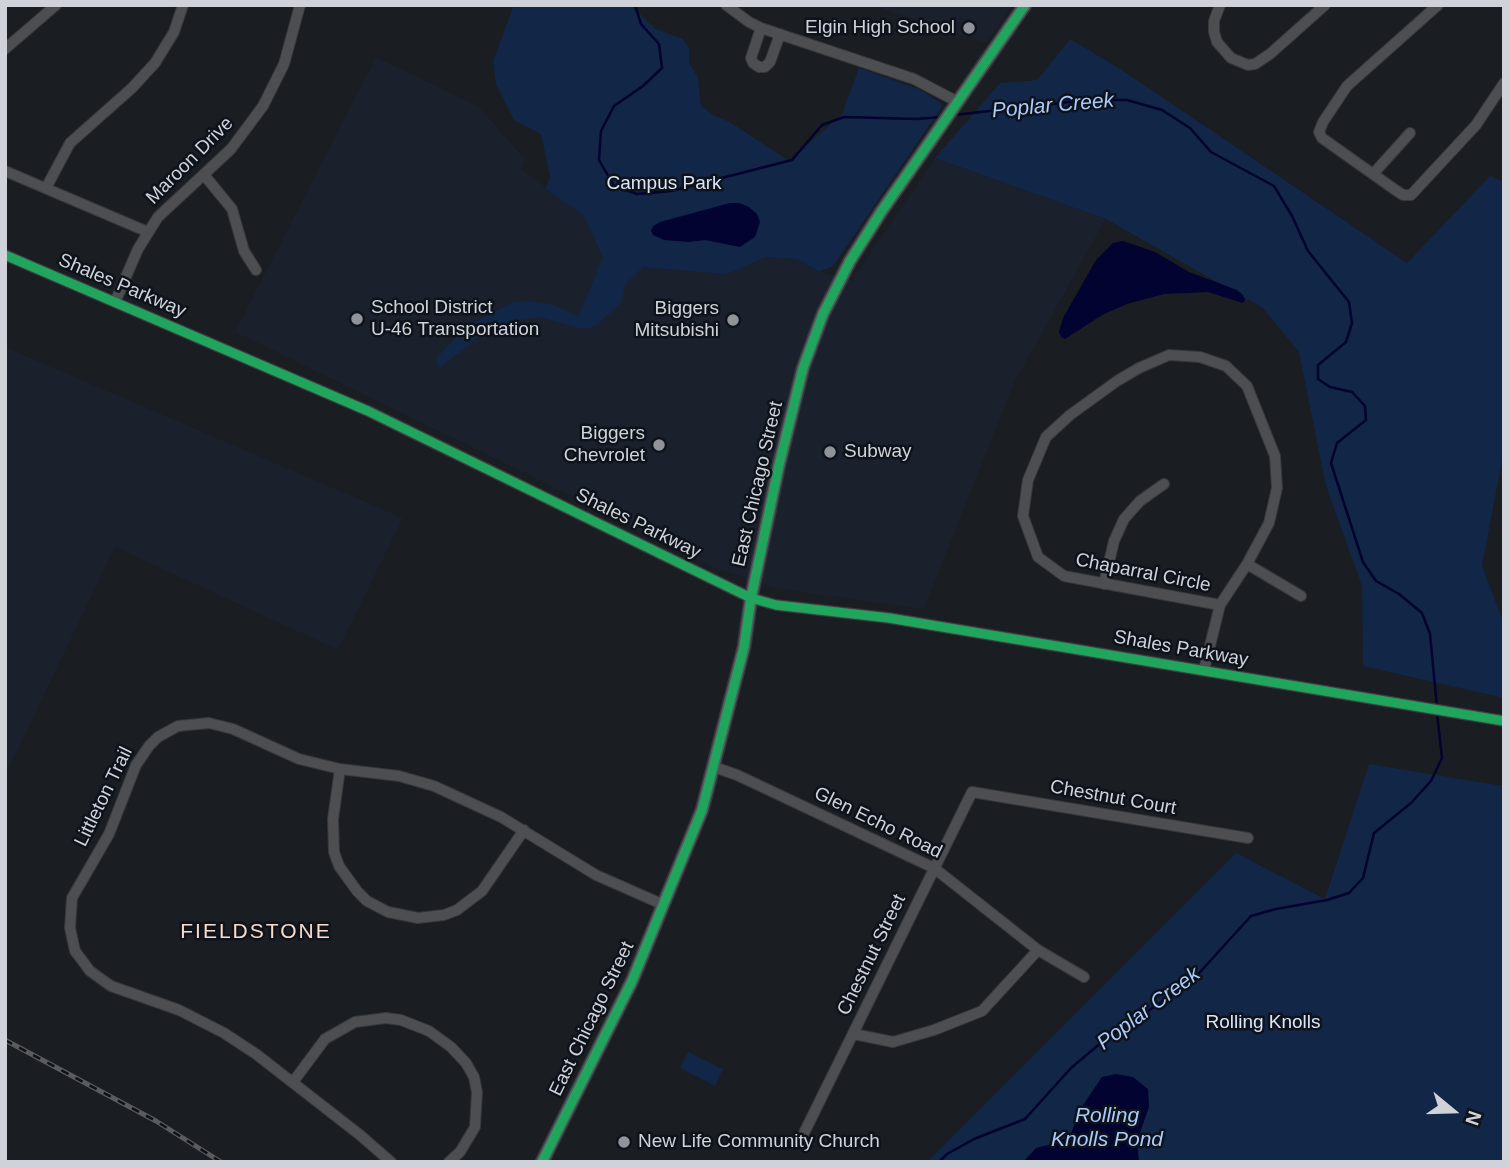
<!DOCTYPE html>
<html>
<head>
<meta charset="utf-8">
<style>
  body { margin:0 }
  #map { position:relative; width:1509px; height:1167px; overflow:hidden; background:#1a1d21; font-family:Helvetica,sans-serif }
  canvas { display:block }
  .frame { position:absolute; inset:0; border:7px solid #cfd3d9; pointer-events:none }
  .north { position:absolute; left:1418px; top:1076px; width:70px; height:70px; -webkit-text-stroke:5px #0e131b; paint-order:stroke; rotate:109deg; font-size:19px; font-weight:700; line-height:28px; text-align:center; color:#cfd3d9 }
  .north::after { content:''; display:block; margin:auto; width:24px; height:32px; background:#cfd3d9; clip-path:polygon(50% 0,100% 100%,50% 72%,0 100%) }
</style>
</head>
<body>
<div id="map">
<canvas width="1509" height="1167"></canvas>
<div class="frame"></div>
<div class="north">N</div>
</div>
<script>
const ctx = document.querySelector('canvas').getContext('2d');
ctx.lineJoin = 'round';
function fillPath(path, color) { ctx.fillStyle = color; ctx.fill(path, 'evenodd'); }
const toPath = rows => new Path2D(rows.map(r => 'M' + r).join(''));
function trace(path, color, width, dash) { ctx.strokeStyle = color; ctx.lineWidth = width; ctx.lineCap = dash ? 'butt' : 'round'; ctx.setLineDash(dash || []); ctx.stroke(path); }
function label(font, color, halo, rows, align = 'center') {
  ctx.font = font + ' Helvetica,sans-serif'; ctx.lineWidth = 5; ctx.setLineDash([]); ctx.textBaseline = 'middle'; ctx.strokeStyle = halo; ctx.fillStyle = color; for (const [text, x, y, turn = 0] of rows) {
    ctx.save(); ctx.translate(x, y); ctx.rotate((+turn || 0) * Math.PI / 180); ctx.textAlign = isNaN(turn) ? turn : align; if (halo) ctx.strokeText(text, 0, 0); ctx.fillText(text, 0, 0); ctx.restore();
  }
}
fillPath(toPath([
  [871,5,1013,5,986,43],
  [376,57,479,107,525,159,521,169,584,216,643,267,724,274,736,271,765,257,797,259,819,272,852,280,935,158,1106,219,1014,383,924,609,779,589,712,567,519,470,235,332],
  [5,347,403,518,338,650,115,547,5,776]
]), '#1a212d');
fillPath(toPath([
  [514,5,631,5,654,28,683,39,689,48,689,62,698,78,701,106,713,115,730,122,789,161,842,114,859,68,921,90,943,105,833,266,819,272,797,259,765,257,736,271,724,274,643,267,625,284,622,302,596,326,583,329,540,317,517,320,476,339,440,368,435,360,456,337,482,318,514,302,528,301,553,305,579,316,603,257,584,216,546,189,550,177,541,134,514,120,496,84,493,61],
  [1070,39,1122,70,1407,263,1490,176,1504,182,1504,450,1482,566,1504,624,1504,698,1363,666,1362,586,1326,486,1299,352,1263,308,1106,219,935,158,1000,83,1037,80],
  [1369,764,1504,786,1504,1162,927,1162,1236,853,1325,899],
  [688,1052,723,1069,715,1086,680,1068]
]), '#122647');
fillPath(toPath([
  [730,203,739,203,749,207,757,214,760,222,755,237,740,247,705,240,689,242,664,240,653,235,651,231,653,226,660,222],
  [1123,241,1155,252,1189,272,1237,290,1243,295,1245,300,1243,303,1208,292,1164,294,1127,304,1102,315,1065,339,1061,337,1059,332,1063,318,1096,260,1113,243],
  [1116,1074,1133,1077,1148,1089,1149,1107,1137,1141,1139,1162,1023,1162,1036,1148,1056,1143,1070,1136,1081,1108,1102,1077]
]), '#020330');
trace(toPath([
  [635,5,641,24,659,44,662,68,643,86,614,106,601,131,599,160,614,186,637,194,671,191,792,160,822,125,844,117,917,119,941,117],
  [954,115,1087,100,1127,100,1162,110,1190,128,1211,152,1274,186,1292,216,1308,251,1349,302,1352,323,1346,342,1318,365,1318,379,1330,387,1352,392,1365,406,1366,420,1337,443,1331,463,1363,562,1376,581,1399,594,1422,613,1430,634,1437,707],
  [939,1162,947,1154,974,1139,1025,1119,1071,1068,1102,1042,1191,982,1251,916,1276,909,1327,900,1349,893,1363,878,1374,833,1411,803,1431,781,1442,758,1437,713]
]), '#020330', 2.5);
const minor = toPath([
  [726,5,749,22,761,28,914,79,958,102],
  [1220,5,1214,21,1214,32,1217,42,1231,58,1248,65,1255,64,1270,54,1325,5],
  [1438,5,1347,86,1323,122,1319,132,1322,138,1394,189,1403,195,1411,195,1476,125,1504,83],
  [761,28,751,58,753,63,759,67,765,67,770,62,780,34],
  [5,49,56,5],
  [5,171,148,232],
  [1373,174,1410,133],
  [205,176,232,209,244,251,256,270],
  [46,188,70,143,132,88,155,63,174,32,183,5],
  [5,255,368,411,751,598,776,605,889,618,1504,721],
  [115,302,138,249,158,217,231,149,263,106,284,64,300,5],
  [1169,355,1200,357,1226,366,1247,386,1275,456,1277,488,1269,523,1247,564,1220,605,1064,576,1038,557,1023,516,1028,480,1046,437,1070,415,1117,381,1139,368,1169,355],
  [1247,564,1301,596],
  [1104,584,1114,541,1124,519,1140,501,1164,484],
  [1204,670,1220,605],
  [714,767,737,775,934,868,1038,950,1084,977],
  [340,769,333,819,334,852,339,866,357,891,367,901,388,912,418,918,444,915,457,910,482,891,524,830],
  [854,1034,893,1042,934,1030,982,1011,1038,950],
  [293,1082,325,1039,355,1022,386,1018,401,1020,429,1031,451,1047,466,1063,474,1077,477,1092,475,1127,460,1152,449,1162],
  [804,1133,972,792,1248,838],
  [391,1162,360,1135,256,1054,224,1033,179,1010,111,986,90,971,75,951,70,928,72,898,109,834,136,765,149,746,158,737,178,726,209,723,233,729,299,759,340,769,399,776,434,786,501,817,596,875,664,905]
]);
const major = toPath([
  [542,1162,632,981,702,810,744,647,751,598,779,465,803,368,823,314,850,261,881,212,1025,5]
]);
trace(minor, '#36383b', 12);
trace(major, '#36383b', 15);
trace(minor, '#4c4e52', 10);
trace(major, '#565a61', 12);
const rail = toPath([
  [5,1040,156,1121,221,1162]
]);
trace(rail, '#595b5d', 5);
trace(rail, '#0e131b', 2.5, [8]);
trace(toPath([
  [5,255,368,411,751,598,776,605,889,618,1504,721],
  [542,1162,632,981,702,810,744,647,751,598,779,465,803,368,823,314,850,261,881,212,1025,5]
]), '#20a55d', 9);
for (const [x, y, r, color] of [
  [969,28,7,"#909399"],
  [357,319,7,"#909399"],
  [733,320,7,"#909399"],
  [659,445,7,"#909399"],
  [830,452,7,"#909399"],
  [624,1142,7,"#909399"]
]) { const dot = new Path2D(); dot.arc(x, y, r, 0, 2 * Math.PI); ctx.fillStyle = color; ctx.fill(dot); trace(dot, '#0e131b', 2.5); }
label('19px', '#cfd3d9', '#0e131b', [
  ["Elgin High School",955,28],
  ["School District",371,308,"left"],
  ["U-46 Transportation",371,330,"left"],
  ["Biggers",719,309],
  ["Mitsubishi",719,331],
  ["Biggers",645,434],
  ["Chevrolet",645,456],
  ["Subway",844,452,"left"],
  ["New Life Community Church",638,1142,"left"]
], 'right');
label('19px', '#cfd3d9', '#0e131b', [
  ["Maroon Drive",190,161,-45],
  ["Shales Parkway",122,286,23],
  ["East Chicago Street",758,484,-77],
  ["Shales Parkway",638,524,26],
  ["Chaparral Circle",1143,573,11],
  ["Shales Parkway",1181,649,10],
  ["Littleton Trail",104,797,-64],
  ["Chestnut Court",1113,798,10],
  ["Glen Echo Road",878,823,26],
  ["Chestnut Street",872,955,-64],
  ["East Chicago Street",592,1019,-64]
]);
label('19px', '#dae5f7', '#0e131b', [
  ["Campus Park",664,184],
  ["Rolling Knolls",1263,1023]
]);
label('italic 21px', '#aac9fc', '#0e131b', [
  ["Poplar Creek",1053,106,-5],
  ["Poplar Creek",1149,1009,-37],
  ["Rolling",1107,1116],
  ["Knolls Pond",1107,1140]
]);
ctx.letterSpacing = '2px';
label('21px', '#f8daca', '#0e131b', [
  ["FIELDSTONE",256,932]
]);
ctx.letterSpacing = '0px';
</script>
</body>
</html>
